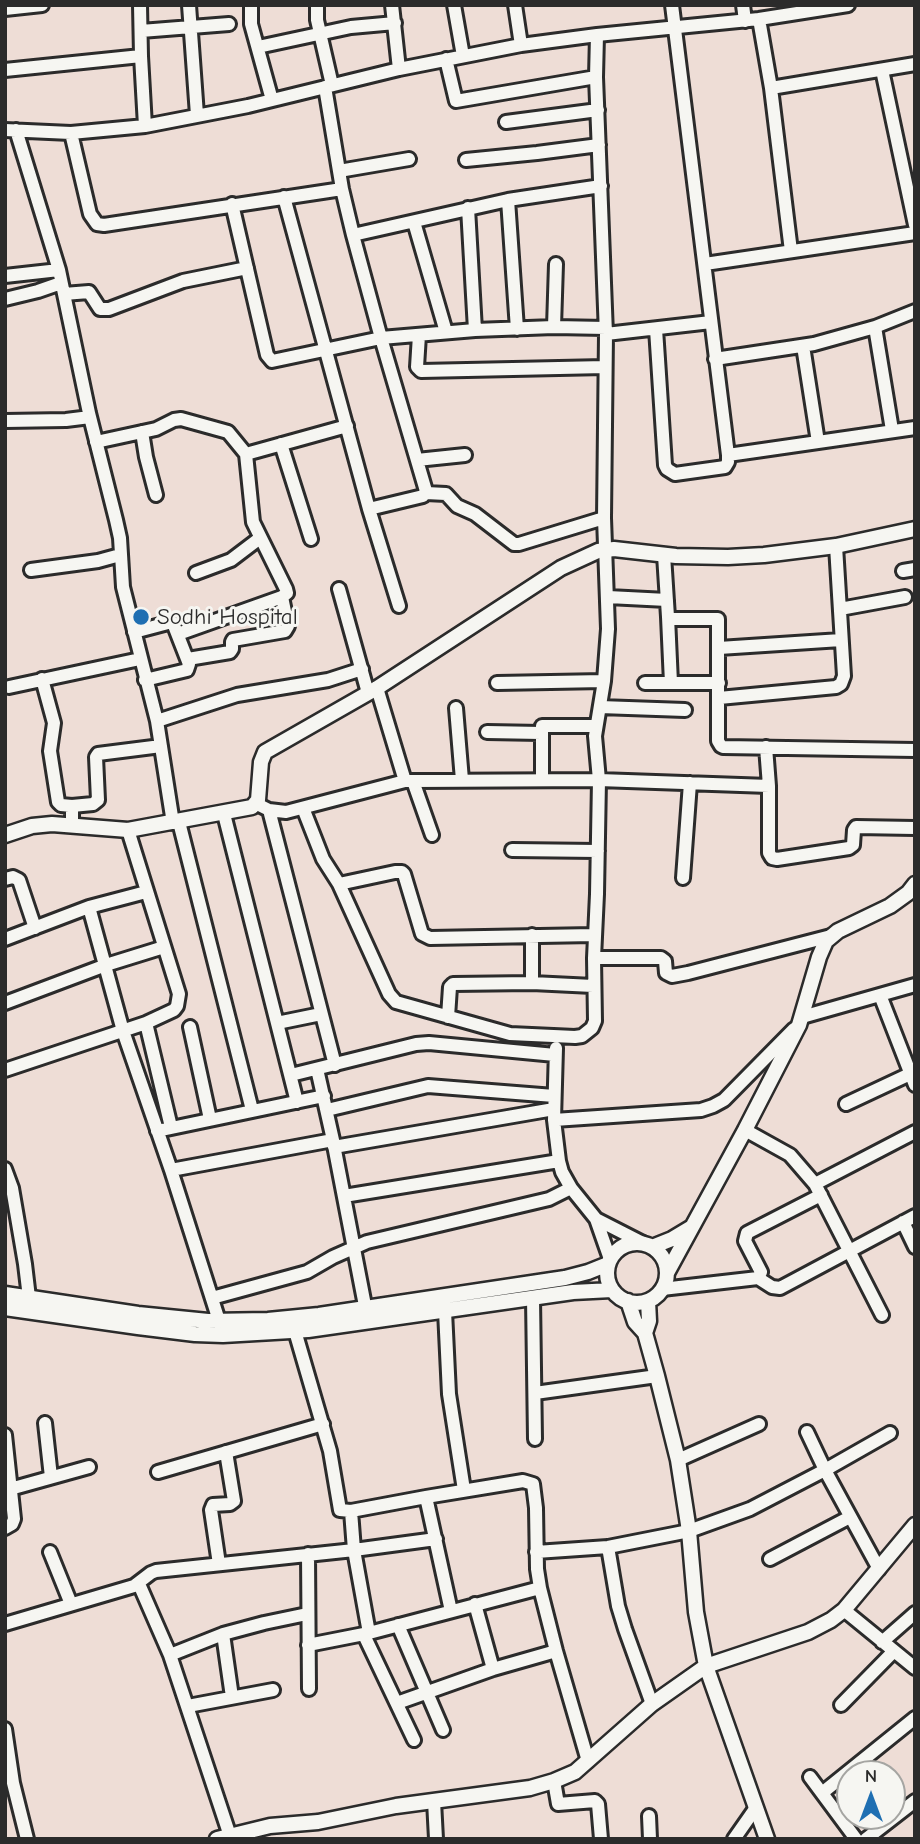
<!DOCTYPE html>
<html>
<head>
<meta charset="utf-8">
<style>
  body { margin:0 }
  #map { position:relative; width:920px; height:1844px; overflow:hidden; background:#eeddd6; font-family:"Comic Neue",sans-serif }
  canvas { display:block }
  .frame { position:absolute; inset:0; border:7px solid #2b2b2b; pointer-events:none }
  .north { position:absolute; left:836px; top:1760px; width:70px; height:70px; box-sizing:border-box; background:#f6f6f2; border:2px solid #a5a5a2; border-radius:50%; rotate:0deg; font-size:19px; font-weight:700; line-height:28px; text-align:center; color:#2b2b2b }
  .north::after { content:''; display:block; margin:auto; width:24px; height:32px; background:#1f6fb2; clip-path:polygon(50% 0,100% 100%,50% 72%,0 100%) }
</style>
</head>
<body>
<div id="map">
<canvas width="920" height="1844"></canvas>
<div class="frame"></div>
<div class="north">N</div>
</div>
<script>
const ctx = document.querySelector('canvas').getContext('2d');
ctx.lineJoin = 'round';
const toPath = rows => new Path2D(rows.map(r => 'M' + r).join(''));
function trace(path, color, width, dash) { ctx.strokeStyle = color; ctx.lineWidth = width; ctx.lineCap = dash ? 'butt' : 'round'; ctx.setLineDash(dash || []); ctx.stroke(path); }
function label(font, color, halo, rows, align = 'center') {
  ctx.font = font + ' "Comic Neue",sans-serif'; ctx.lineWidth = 6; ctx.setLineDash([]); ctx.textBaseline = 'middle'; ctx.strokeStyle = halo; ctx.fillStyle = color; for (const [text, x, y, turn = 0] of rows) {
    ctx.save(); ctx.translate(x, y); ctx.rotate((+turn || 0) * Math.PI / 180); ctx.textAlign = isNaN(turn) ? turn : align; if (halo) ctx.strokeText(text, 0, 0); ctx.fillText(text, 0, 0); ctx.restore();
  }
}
const minor = toPath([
  [140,5,141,56,145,126],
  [189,5,197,115],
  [251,5,251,24,272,100],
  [317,5,317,20,332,85],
  [392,5,399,69],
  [454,5,463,56],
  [515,5,521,45],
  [743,5,745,21],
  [5,9,42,5],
  [759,19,771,88,791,251],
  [141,31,229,24],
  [258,47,351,27,395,23],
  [446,59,456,101,596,77],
  [5,70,141,56],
  [882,70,915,225],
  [325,87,342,189,353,235,381,338,426,491,423,496,369,509],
  [771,88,915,64],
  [506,122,598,110],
  [5,130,71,133,145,126,248,106,399,69,521,45,597,35,759,19,848,5],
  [16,130,59,270,89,413,116,520,120,538,123,587,157,721,173,823],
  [71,133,90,214,97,224,104,225,342,189],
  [466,160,537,153,599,145],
  [339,171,409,159],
  [284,197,369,509,399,606],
  [508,200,517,329],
  [232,204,267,355,272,361,381,338,475,330,554,327,606,328],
  [468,208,475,330],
  [414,222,446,332],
  [353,235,508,200,601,186],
  [705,264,915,233],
  [5,276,59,270],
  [64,294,89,292,100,309,109,309,183,281,247,268],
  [5,299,38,291,61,283],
  [554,327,556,264],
  [875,327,892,430],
  [656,329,665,465,667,469,675,474,725,467,728,462,728,455,672,5],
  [606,334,711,322],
  [419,335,417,367,421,371,605,367],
  [803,346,818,442],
  [715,359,814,344,875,327,915,311],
  [5,421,66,420,90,417],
  [142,432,146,457,156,495],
  [96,442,156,429,174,420,181,419,228,432,246,454,253,522,286,589,287,593,282,597,178,634],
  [281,444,311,539],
  [246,454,347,426],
  [728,455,915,428],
  [417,460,465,455],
  [426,493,446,494,457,506,475,514,514,544,519,544,604,518],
  [664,555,668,617,672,619,718,619,718,741,721,746,723,747,915,750],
  [31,570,98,561,120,555],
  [903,571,915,569],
  [196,573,231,560,260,538],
  [339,589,368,693],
  [608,597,667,600],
  [840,609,905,597],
  [668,617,671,683],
  [134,632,168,623,173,623,189,664,187,670,145,680],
  [719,648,841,640],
  [188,659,230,652,232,649,232,642,233,640,285,631,288,626,282,597],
  [42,679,54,723,50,751,58,802,61,805,72,806,72,825],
  [497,683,604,681],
  [645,683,719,683],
  [9,687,140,659],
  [377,688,405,781],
  [719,698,836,687,841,684,844,676,836,546],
  [600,707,685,710],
  [456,708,462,780],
  [157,721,237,695,328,680,362,669],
  [487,732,541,733],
  [766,747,769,786,769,853,772,858,777,859,849,848,853,845,854,830,856,827,915,828],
  [542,780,542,726,596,726],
  [413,781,432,835],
  [257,804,269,810,286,812,405,781,413,781,599,780,769,786],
  [72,806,93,804,98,800,96,757,98,754,161,746],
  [303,808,323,859,339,884,389,994,396,1002,510,1034,575,1037,582,1036,592,1028,595,1021,594,958,597,894,599,780,595,736,604,681,608,629,604,518,606,334,596,77,597,35],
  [269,810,335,1065],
  [224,814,297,1102],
  [179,822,252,1110],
  [512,850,598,851],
  [683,878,690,783],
  [5,879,13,877,19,880,35,928],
  [339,884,395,872,402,872,404,874,422,934,430,938,594,935],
  [89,907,123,1031,171,1170,221,1327],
  [532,935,532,983],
  [5,939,89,907,146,892],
  [594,958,661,958,665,961,666,973,672,976,688,973,831,936],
  [880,995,915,1085],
  [5,1003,106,965,164,947],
  [448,1017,450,987,453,984,532,983,593,986],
  [802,1017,915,985],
  [146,1023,171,1127],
  [277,1023,321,1014],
  [190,1027,210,1119],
  [556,1048,554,1120,559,1161,562,1172,571,1188,596,1219,643,1243],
  [317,1069,333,1140,367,1316],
  [5,1070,146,1023,174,1010,177,1006,179,994,128,830],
  [291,1075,416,1044,429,1043,555,1055],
  [846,1104,910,1074],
  [327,1110,428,1086,554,1096],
  [554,1120,701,1110,713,1106,724,1100,794,1029],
  [745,1130,790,1155,815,1184,882,1315],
  [157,1131,324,1096],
  [334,1147,554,1109],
  [5,1169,12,1188,25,1264,30,1306],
  [171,1170,333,1140],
  [815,1184,915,1132],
  [344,1196,559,1161],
  [596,1219,610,1259],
  [903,1222,915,1247],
  [758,1278,772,1287,780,1288,915,1216],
  [662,1289,758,1278,761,1272,745,1241,747,1233,821,1195],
  [212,1298,307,1272,333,1257,367,1242,549,1199,571,1188],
  [533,1298,535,1439],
  [445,1311,449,1394,464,1490],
  [295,1331,330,1451,340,1510,351,1511,426,1497,523,1481,533,1484,536,1508,537,1569,540,1588,556,1651,588,1761],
  [535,1393,657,1376],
  [45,1423,51,1477],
  [807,1432,825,1470,879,1569],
  [5,1435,14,1519,12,1524,5,1528],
  [678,1460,759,1424],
  [158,1472,323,1424],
  [10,1489,89,1467],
  [426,1497,451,1611],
  [351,1511,354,1550,369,1633],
  [608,1547,618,1606,625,1629,652,1704],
  [50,1552,71,1604],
  [536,1552,608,1547,689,1531,750,1509,825,1470,890,1433],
  [308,1554,309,1689],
  [770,1559,850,1517],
  [219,1564,211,1510,213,1505,230,1504,234,1501,226,1452],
  [139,1584,170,1655,231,1839],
  [475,1604,493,1669],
  [844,1610,915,1668],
  [5,1624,134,1586,151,1573,156,1571,354,1550,436,1539],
  [398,1625,443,1730],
  [223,1634,232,1697],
  [364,1635,414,1740],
  [882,1642,915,1613],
  [308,1645,369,1633,540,1588],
  [170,1655,223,1634,264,1623,307,1614],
  [397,1703,493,1669,556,1651],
  [841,1705,893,1652],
  [188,1706,273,1690],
  [5,1729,13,1783,27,1839],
  [810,1777,856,1839],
  [554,1781,558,1804,595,1801,598,1804,601,1839],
  [822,1793,915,1718],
  [434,1801,436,1839],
  [649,1816,650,1839],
  [734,1839,755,1809],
  [866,1839,915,1801]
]);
const tertiary = toPath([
  [5,835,32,826,52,824,128,830,252,807,258,800,261,762,265,752,377,688,561,568,598,551,614,549,676,556,728,557,764,555,836,546,915,529],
  '607 1273a30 30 0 1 1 60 0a30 30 0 1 1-60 0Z',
  [652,1247,672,1239,692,1227],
  [667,1273,745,1130,799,1025,819,957,826,941,838,931,890,906,908,893,915,884],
  [5,1294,138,1314,208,1321,268,1320,319,1315,565,1278,588,1272,608,1264],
  [628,1301,635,1322,645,1333,657,1376,678,1460,689,1531,696,1612,706,1666,767,1839],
  [5,1308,138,1327,195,1334,223,1335,308,1330,573,1292,612,1290],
  [645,1333,649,1321,648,1301],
  [217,1839,270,1826,318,1822,396,1806,530,1788,554,1781,575,1772,652,1704,706,1666,808,1632,831,1620,844,1610,915,1525]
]);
trace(minor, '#2b2b2b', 18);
trace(tertiary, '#2b2b2b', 19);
trace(minor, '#f6f6f2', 12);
trace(tertiary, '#f6f6f2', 14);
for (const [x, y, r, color] of [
  [141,617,9,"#1f6fb2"]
]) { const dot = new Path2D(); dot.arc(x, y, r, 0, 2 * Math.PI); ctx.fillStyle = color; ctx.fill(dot); trace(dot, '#f6f6f2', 2.5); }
label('23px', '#2b2b2b', '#f6f6f2', [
  ["Sodhi Hospital",157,617]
], 'left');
</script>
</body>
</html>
